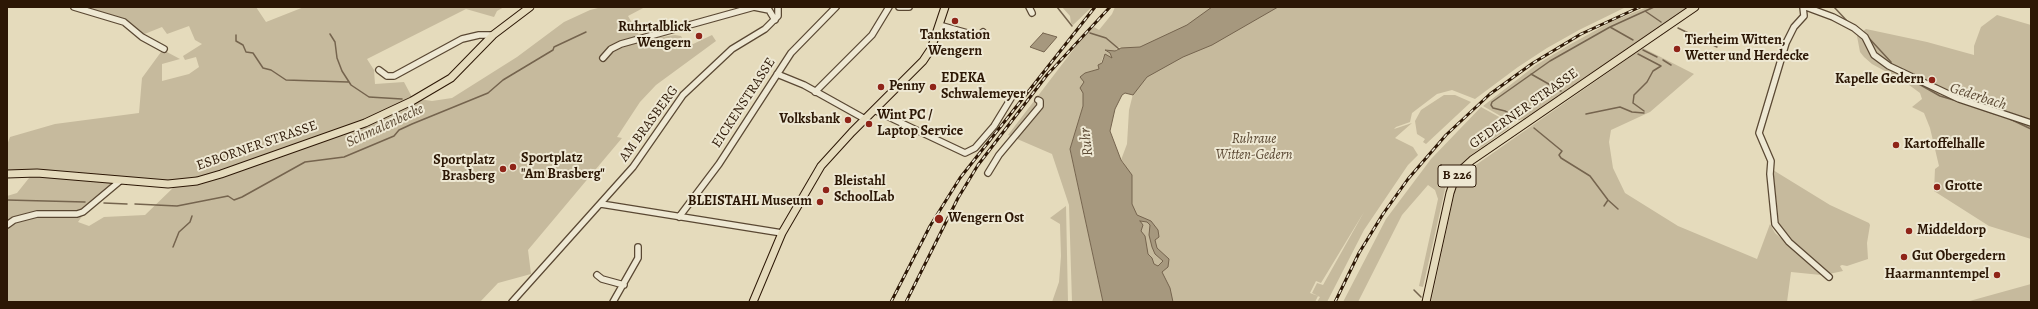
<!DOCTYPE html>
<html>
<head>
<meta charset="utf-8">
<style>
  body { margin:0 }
  #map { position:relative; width:2038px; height:309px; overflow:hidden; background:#e5dbbc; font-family:Alegreya,serif }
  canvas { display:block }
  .frame { position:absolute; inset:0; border:8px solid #2c1705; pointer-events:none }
</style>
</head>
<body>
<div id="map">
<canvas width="2038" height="309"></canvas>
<div class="frame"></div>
</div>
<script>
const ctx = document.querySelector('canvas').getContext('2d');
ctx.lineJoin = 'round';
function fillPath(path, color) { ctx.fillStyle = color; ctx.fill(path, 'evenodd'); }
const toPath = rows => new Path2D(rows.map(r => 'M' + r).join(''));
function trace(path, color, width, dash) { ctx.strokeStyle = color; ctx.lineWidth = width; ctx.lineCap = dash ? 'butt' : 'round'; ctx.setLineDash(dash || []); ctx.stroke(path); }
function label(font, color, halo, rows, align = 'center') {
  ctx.font = font + ' Alegreya,serif'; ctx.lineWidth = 4; ctx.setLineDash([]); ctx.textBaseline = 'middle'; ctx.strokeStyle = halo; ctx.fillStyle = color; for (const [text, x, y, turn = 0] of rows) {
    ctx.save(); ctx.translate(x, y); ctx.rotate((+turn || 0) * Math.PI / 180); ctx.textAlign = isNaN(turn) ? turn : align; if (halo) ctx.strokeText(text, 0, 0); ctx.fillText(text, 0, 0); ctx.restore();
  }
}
fillPath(toPath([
  [76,7,256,7,266,22,304,7,504,7,497,11,494,17,466,9,367,59,374,70,375,84,404,82,413,99,385,113,213,175,179,182,7,173,7,145,10,137,55,124,139,113,142,78,161,52,165,51,180,59,162,64,162,81,189,74,199,67,196,57,185,60,183,56,202,44,195,40,189,26,167,34,162,27,142,35,134,28],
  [602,7,645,7,628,16,642,40,675,35,681,36,685,44,689,46,712,35,716,41,656,85,640,102,617,137,622,138,528,250,531,274,498,283,480,302,7,302,7,196,17,193,33,173,118,182,94,203,77,213,83,215,78,222,89,226,104,217,145,215,175,186,204,181,419,99,432,101,452,98,517,57,564,22,590,10],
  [1062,7,1092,7,1073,25,1071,23,1070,16],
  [1115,7,1626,7,1579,30,1547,48,1518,67,1475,99,1452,90,1437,94,1412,113,1410,122,1396,127,1394,129,1412,123,1395,138,1413,147,1418,155,1408,165,1364,230,1327,302,1317,302,1320,297,1312,293,1317,283,1323,285,1364,212,1321,283,1316,281,1310,293,1318,296,1315,302,1162,302,1130,214,1124,163,1121,160,1127,144,1129,110,1134,90,1127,49,1118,47,1115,51,1105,51,1110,53,1113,58,1110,59,1107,55,1103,57,1099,69,1085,73,1083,106,1070,149,1103,302,1072,302,1069,205,1052,154,1008,135,1083,37,1094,27,1099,30,1112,14],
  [1647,7,1688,7,1524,119,1511,122,1483,106,1536,65,1569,45,1611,22],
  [1997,15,2031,25,2031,239,1989,226,1934,191,1935,169,1939,166,1930,128,1924,113,1912,107,1922,99,1920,93,1905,82,1872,64,1864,57,1860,52,1857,36,1866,29,1927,42,1974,55,1974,46,1981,27],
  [1643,48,1694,74,1650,112,1611,130,1609,142,1613,168,1625,193,1678,226,1757,259,1770,224,1775,233,1821,275,1791,272,1787,302,1431,302,1455,191,1460,179,1470,169],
  [1444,95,1455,95,1471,102,1426,144,1423,142,1425,139,1417,134,1415,121,1421,110],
  [1481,107,1510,123,1509,128,1471,155,1452,172,1446,185,1423,287,1419,286,1438,199,1435,190,1428,185,1402,215,1358,302,1343,302,1386,219,1431,159],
  [1773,170,1830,205,1869,223,1870,225,1867,243,1868,259,1847,266,1842,265,1840,266,1843,271,1829,274,1790,240,1779,224],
  [1066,206,1068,302,1052,302,1059,282,1061,256,1060,224,1050,218],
  [2031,284,2031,302,1966,302]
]), '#c6ba9d');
const water = toPath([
  [1212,7,1278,7,1212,45,1183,57,1147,77,1133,95,1125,93,1122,95,1115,109,1110,131,1121,160,1132,175,1132,204,1137,215,1151,221,1158,230,1159,237,1155,240,1157,248,1169,259,1168,267,1162,272,1170,288,1173,302,1103,302,1070,149,1083,106,1083,93,1080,88,1084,82,1080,77,1085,73,1099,69,1098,65,1102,63,1105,54,1112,58,1110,53,1105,50,1115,51,1121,48,1140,47,1187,25,1212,7],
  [1140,221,1147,222,1150,225,1149,235,1152,247,1155,254,1163,261,1158,266,1154,264,1152,258,1148,254,1145,236,1141,231,1143,225,1140,221],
  [1043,33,1057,37,1044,52,1030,47,1043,33]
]);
fillPath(water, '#a6987e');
trace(water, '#75644e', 1);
trace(toPath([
  [1057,7,1072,26],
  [1834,7,1848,22],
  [1645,11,1661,22],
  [1610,27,1633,40],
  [1678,28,1717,47],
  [1090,33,1106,38,1119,49],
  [330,34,335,42,337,58,342,71,351,85,369,97,402,99],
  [236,35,236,41,243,45,246,52,253,53,263,68,271,70,286,80,348,82],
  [1867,36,1891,62,1891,66],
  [1643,50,1657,57],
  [1638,54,1661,66,1653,71,1647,82,1634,95,1633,103,1644,111],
  [1663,60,1671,65],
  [1531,74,1561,91],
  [1910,79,1940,96,1957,101],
  [1972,106,1995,114],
  [1586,114,1620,107,1632,112,1644,113],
  [1519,119,1505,111,1493,108,1491,105,1492,102,1550,61,1610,27,1654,7],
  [2010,119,2031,129],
  [1534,128,1562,151,1559,155,1561,158,1590,176,1608,200,1618,209],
  [7,200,85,202],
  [104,203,127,204],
  [135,204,177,206,228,196,234,200,242,197,305,162,344,157,394,136,399,130,412,124,488,93,503,80,553,50,554,47,586,32],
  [1604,206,1608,200],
  [173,247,179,232,190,222,192,216],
  [1414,290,1421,297]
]), '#75644e', 1.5);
const minor = toPath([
  [74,7,124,22,142,37,164,49],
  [899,7,909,7],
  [1029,7,1032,13],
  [1803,7,1804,16,1794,27,1786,43,1759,133,1771,161,1770,174,1775,224,1789,242,1829,277],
  [1806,7,1833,17,1854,28,1865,37,1874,55,1889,66,1959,99,2031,123],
  [939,25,978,36,983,32],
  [603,58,611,49,621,44,754,7,769,10,775,20],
  [379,70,387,76,394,76,462,39,479,35,493,35],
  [777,74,804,85,865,119],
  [815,92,872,35,889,7],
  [874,110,965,153,975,148,994,126,1013,95],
  [988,173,999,155,1040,106,1040,101,1038,100],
  [601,204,782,233],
  [679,217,719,164,791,53,836,7],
  [7,225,14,220,37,214,77,214,83,212,120,181],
  [597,275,602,279,624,285],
  [512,302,633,167,683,95,732,49,765,29,778,16,778,7],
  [613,302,638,258,638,247]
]);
const major = toPath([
  [7,174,37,173,168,184,197,181,221,174,365,123,412,101,451,78,493,35,530,7],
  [753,302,782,233,821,166,852,132,923,61,931,49,945,7],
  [1426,302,1450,193,1454,181,1461,170,1472,160,1695,7]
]);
trace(minor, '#5a4833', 8);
trace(major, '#2c1705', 9);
trace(minor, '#eee8d3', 5.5);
trace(major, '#e5dbbc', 7);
const rail = toPath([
  [891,302,930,226,960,178,1095,7],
  [906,302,958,198,978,165,1047,75,1110,7],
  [1335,302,1359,253,1383,214,1408,179,1446,135,1490,94,1533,63,1581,34,1640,7]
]);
trace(rail, '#2c1705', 3);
trace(rail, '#eee8d3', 1.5, [4.5]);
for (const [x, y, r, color] of [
  [955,21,4,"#8f2418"],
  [699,36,4,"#8f2418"],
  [1677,49,4,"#8f2418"],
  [1932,80,4,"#8f2418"],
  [881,87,4,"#8f2418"],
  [933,87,4,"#8f2418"],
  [848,120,4,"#8f2418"],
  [869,124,4,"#8f2418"],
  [1896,145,4,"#8f2418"],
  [513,167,4,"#8f2418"],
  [503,169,4,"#8f2418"],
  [1937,187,4,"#8f2418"],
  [826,190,4,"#8f2418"],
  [820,202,4,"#8f2418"],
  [939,219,5,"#8f2418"],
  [1909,231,4,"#8f2418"],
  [1904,257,4,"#8f2418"],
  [1997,275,4,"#8f2418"]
]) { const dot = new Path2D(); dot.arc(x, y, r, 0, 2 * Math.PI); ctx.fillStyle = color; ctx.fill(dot); trace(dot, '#eee8d3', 1.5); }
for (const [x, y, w] of [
  [1457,176,38]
]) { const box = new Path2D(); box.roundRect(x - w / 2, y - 11, w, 22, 3); ctx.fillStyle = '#eee8d3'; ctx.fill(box); trace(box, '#2c1705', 1); }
label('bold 13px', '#2c1705', null, [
  ["B 226",1457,176]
]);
label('bold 14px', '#2c1705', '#eee8d3', [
  ["Ruhrtalblick",691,28,"right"],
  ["Wengern",691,44,"right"],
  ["Tankstation",955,36,"center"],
  ["Wengern",955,52,"center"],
  ["Tierheim Witten,",1685,41],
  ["Wetter und Herdecke",1685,57],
  ["EDEKA",941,79],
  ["Schwalemeyer",941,95],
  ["Kapelle Gedern",1924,80,"right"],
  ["Penny",889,87],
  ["Wint PC /",877,116],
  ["Laptop Service",877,132],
  ["Volksbank",840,120,"right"],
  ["Kartoffelhalle",1904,145],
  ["Sportplatz",521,159],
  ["\"Am Brasberg\"",521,175],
  ["Sportplatz",495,161,"right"],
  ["Brasberg",495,177,"right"],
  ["Bleistahl",834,182],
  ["SchoolLab",834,198],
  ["Grotte",1945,187],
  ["BLEISTAHL Museum",812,202,"right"],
  ["Wengern Ost",948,219],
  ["Middeldorp",1917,231],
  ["Gut Obergedern",1912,257],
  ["Haarmanntempel",1989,275,"right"]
], 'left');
label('14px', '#2c1705', '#eee8d3', [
  ["EICKENSTRASSE",744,103,-57],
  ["GEDERNER STRASSE",1524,109,-35],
  ["AM BRASBERG",649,124,-54],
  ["ESBORNER STRASSE",257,146,-19]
]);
label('italic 14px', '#5a4833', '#eee8d3', [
  ["Ruhraue",1254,140],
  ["Witten-Gedern",1254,156]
]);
label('italic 15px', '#5d4b35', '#eee8d3', [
  ["Gederbach",1978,97,18],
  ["Schmalenbecke",385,126,-25],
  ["Ruhr",1087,142,-96]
]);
</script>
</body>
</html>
